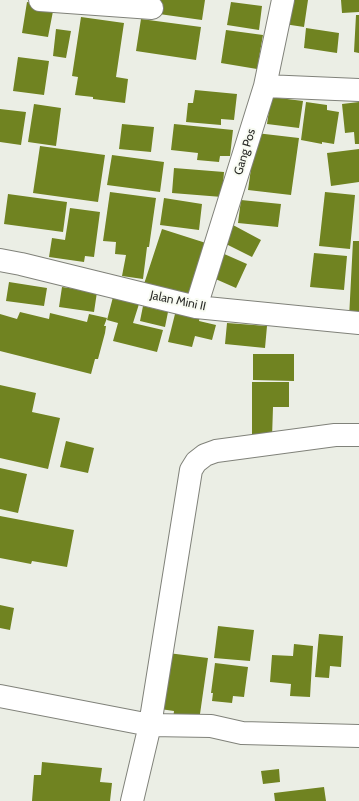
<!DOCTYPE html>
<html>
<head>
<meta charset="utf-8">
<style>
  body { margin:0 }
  canvas { display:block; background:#ebeee5 }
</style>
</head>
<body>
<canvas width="359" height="801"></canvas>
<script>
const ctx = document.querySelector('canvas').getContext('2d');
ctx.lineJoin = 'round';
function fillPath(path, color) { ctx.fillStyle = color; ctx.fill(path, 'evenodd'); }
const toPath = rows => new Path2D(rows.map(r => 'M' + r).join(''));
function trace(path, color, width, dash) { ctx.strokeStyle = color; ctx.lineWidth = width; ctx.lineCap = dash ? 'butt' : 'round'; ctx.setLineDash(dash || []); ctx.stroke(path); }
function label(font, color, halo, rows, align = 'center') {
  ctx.font = font + ' Cabin,sans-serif'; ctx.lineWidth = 4; ctx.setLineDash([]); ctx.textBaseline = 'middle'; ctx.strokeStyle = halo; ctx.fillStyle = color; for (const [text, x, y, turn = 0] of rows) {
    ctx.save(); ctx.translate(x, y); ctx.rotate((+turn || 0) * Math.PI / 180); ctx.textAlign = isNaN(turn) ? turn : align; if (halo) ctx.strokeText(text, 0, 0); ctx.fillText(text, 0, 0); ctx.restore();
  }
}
fillPath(toPath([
  [161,0,205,0,202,20,159,14],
  [287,0,308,0,304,27,284,24],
  [341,0,359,0,359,12,342,13],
  [27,2,54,6,48,37,22,33],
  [231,2,262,6,259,30,227,25],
  [356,15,359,15,359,53,354,52],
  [81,17,124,23,116,77,128,79,125,103,93,99,93,97,75,95,78,77,72,76],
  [141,19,201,27,196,60,136,51],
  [306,28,339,33,337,53,304,48],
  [56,29,71,31,66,58,53,56],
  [226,30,263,35,257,69,221,63],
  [18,57,49,61,44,95,13,91],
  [195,90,237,94,234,120,221,119,221,125,186,122,188,103,193,103],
  [271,97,303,101,299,128,267,124],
  [306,102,327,105,327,110,339,112,334,144,322,142,322,144,301,140],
  [359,102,359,144,355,144,354,132,345,133,342,104],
  [34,104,61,108,56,146,28,142],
  [0,109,26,112,21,145,0,142],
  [122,124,154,127,151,152,119,149],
  [174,124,233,130,230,156,220,156,219,162,197,160,198,153,171,150],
  [256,133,299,138,291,195,248,190],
  [40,146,105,155,98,202,33,193],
  [359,149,359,182,331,186,327,153],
  [112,155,164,162,160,192,107,185],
  [174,168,224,172,222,197,172,193],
  [110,192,156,198,149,247,147,247,143,279,122,276,126,255,115,254,116,242,103,241],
  [325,192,355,195,350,249,319,246],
  [8,194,67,202,63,232,4,224],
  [164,198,202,204,199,230,160,225],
  [241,200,281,204,278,227,238,223],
  [70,208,100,212,94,257,85,256,84,262,49,257,52,238,65,240],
  [233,225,261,240,252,257,224,243],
  [162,229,209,244,190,300,144,284],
  [353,241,359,241,359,318,349,318],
  [222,253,247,264,236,288,211,277],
  [314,253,347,256,344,290,310,287],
  [9,282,47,288,44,306,6,301],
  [62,287,97,292,94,312,59,307],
  [113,297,139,304,133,323,163,330,157,352,113,341,118,323,107,320],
  [143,306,168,312,165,327,140,321],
  [176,310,200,316,199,321,216,325,212,340,195,336,192,347,168,342],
  [20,312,49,319,50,313,87,322,89,314,107,318,104,326,106,326,105,333,98,359,95,359,91,374,0,351,0,314,17,319],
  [227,323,267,326,265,348,225,344],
  [253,354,294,354,294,381,253,380],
  [252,382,289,382,289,407,273,407,272,438,252,438],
  [0,385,36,393,32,412,60,418,48,469,0,458],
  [66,441,94,448,88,473,60,467],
  [0,468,27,474,18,513,0,509],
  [0,516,74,530,67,567,32,561,31,564,0,558],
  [0,605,14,608,10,630,0,628],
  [218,626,254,630,250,661,214,658],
  [319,634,343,636,341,667,330,666,329,678,315,677],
  [294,644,313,646,310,697,290,696,291,684,270,682,272,655,293,656],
  [168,653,208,658,200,714,193,714,192,722,173,719,174,711,160,709],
  [215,663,248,667,244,697,233,696,232,703,212,701,213,693,211,693],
  [42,762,102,768,100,782,112,783,110,801,32,801,34,775,41,775],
  [279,769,280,782,263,784,261,771],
  [324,787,326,801,275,801,274,793]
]), '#708321');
const street = toPath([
  [40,0,152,8],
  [265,86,359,90],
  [0,260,21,264,196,307,359,323],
  [196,307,265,86,283,0],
  [0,696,150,725,211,726,242,733,359,736],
  [132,801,150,725,191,470,196,462,205,455,216,451,335,435,359,435]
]);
trace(street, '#80827a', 24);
trace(street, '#fff', 22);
label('12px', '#2a2b28', '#f8fbf2', [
  ["Gang Pos",245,152,-73],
  ["Jalan Mini II",178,301,12]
]);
</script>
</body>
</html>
